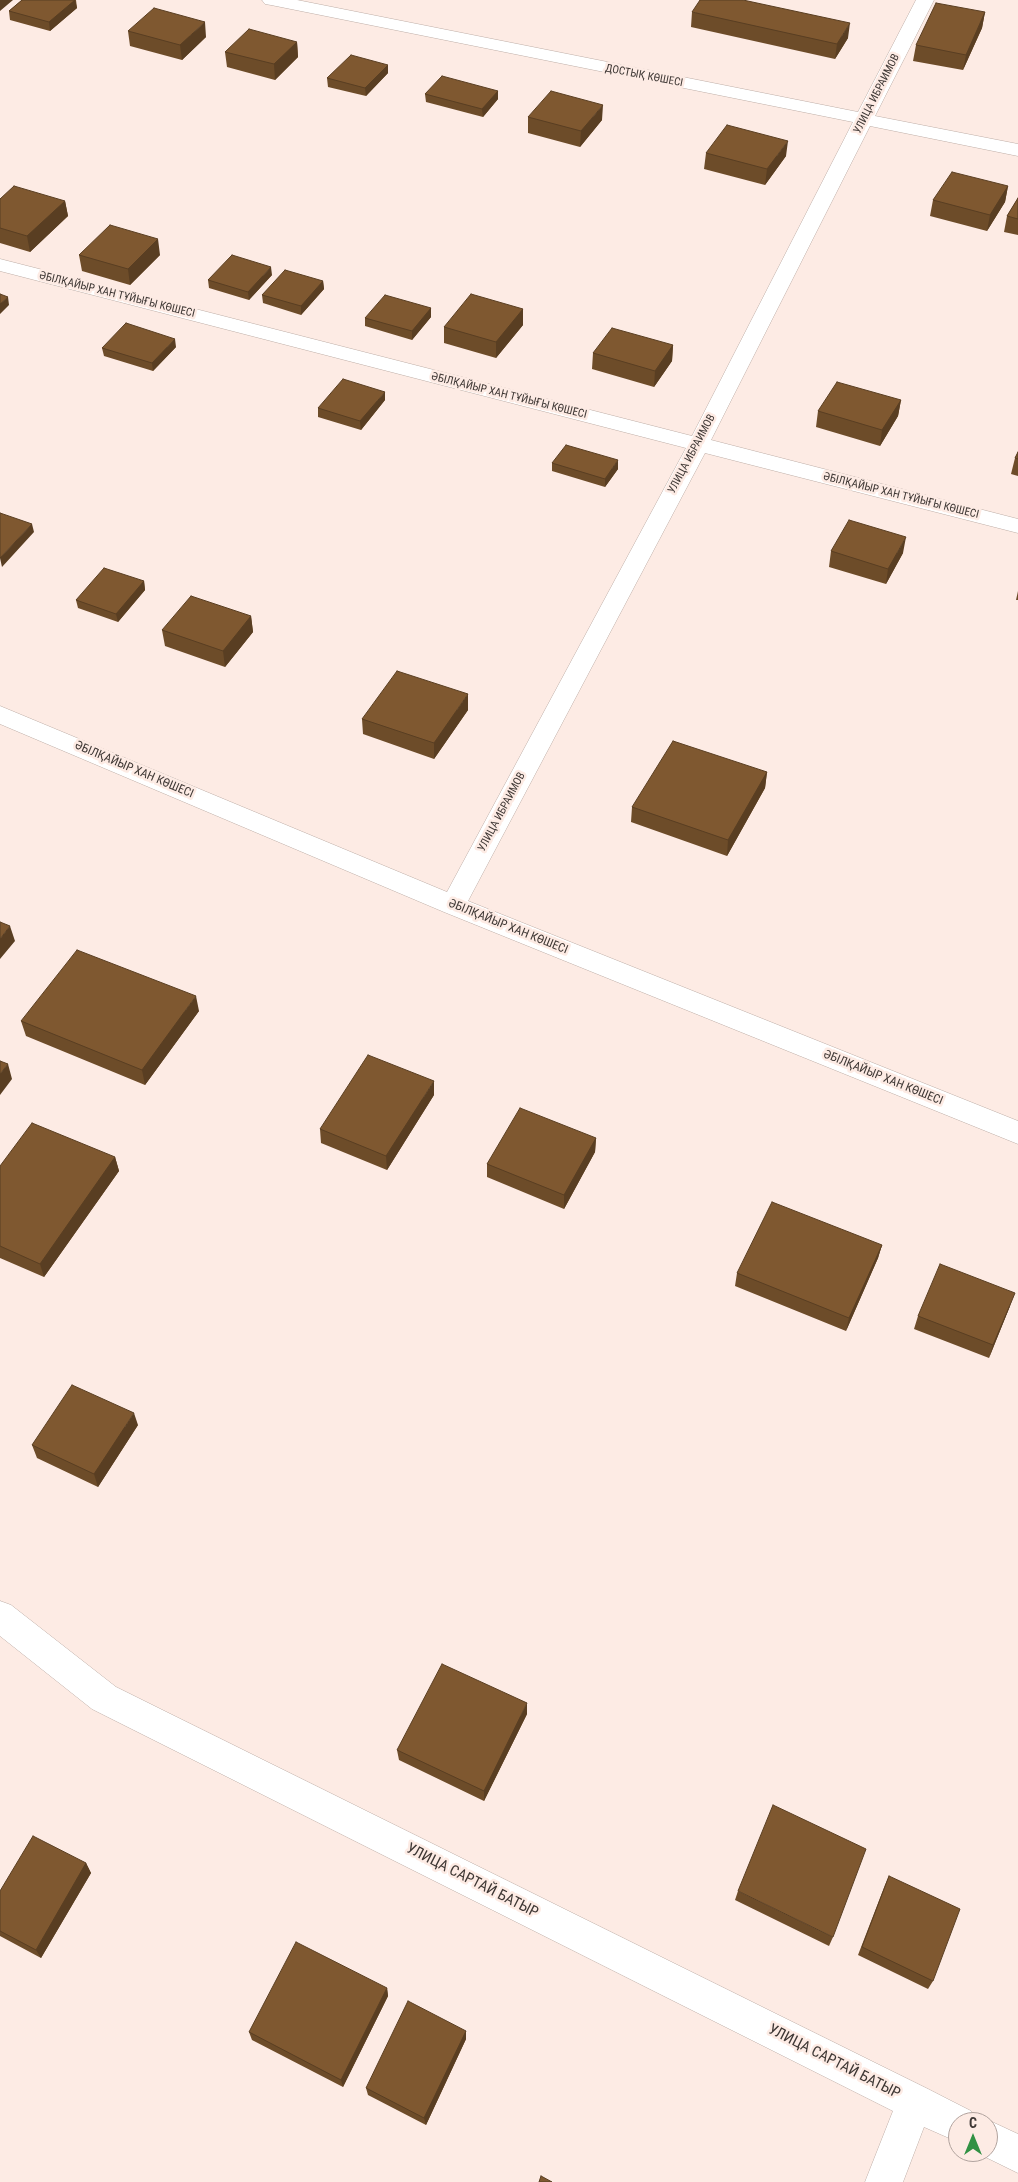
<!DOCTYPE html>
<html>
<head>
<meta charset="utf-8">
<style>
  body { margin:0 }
  #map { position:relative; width:1018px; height:2182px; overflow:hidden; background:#fdebe4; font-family:"Roboto Condensed",sans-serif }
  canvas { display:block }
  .north { position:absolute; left:948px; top:2112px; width:50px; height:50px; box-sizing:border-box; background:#fdebe4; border:1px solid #b1a39e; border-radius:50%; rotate:0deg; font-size:14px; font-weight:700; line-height:20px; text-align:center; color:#3e3734 }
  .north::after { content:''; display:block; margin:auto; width:18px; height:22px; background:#329144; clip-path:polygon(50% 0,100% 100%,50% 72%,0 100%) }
</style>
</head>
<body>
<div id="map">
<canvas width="1018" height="2182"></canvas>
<div class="north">С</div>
</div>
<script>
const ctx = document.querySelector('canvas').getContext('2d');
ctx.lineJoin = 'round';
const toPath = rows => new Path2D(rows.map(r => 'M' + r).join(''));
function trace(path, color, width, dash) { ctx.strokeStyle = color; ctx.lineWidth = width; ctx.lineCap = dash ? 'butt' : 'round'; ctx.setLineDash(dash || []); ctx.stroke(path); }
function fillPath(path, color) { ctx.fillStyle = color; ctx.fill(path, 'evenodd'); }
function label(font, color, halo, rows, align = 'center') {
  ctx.font = font + ' "Roboto Condensed",sans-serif'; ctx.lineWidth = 5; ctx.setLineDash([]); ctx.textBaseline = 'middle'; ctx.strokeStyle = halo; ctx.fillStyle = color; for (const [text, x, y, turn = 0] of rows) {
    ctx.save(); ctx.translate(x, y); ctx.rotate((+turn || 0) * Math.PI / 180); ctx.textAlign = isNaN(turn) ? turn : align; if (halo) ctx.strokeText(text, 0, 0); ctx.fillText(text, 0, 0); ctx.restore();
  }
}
const street = toPath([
  [262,0,297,0,858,112,916,0,934,0,875,116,1018,144,1018,156,870,126,711,440,1018,519,1018,533,705,453,468,901,1018,1121,1018,1144,444,912,0,724,0,706,447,892,686,448,0,271,0,259,692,436,853,122,271,5,265,4,262,0],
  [0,1601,11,1605,116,1687,928,2089,971,2111,976,2122,958,2122,958,2142,924,2127,903,2182,865,2182,893,2111,92,1709,0,1636,0,1601],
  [988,2120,1018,2134,1018,2173,975,2152,988,2152,988,2122,984,2122,988,2120]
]);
trace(street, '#beaea7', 1);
fillPath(street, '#fff');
fillPath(toPath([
  [22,0,76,0,77,8,50,31,10,20,9,11],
  [692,12,848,38,835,59,691,27],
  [985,12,982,28,963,70,913,61,916,45],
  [128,31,206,37,182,60,130,46],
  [297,42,298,57,275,80,227,67,225,52],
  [388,65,388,73,366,96,328,87,327,78],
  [498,91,498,99,483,117,426,102,425,94],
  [528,117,602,120,580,147,528,133],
  [706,153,786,156,765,185,704,169],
  [1008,186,1005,202,987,231,930,216,933,200],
  [1018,198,1018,235,1004,232,1007,216],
  [0,199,65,201,68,216,30,252,0,243],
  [79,255,160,255,130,285,82,271],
  [272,275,249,300,209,288,208,280],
  [323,281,324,289,301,315,263,303,262,295],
  [431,308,431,317,412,340,365,326,365,318],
  [523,309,523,325,496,358,444,343,444,327],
  [673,345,672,361,654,387,592,369,593,353],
  [176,347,153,371,104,356,102,348],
  [385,400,361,430,318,417,318,408],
  [901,400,898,416,880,446,816,427,818,411],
  [1018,452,1018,476,1011,474,1015,458],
  [552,463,618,469,605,487,552,471],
  [831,551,903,553,886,584,829,567],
  [144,581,145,590,118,622,78,608,76,600],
  [1018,591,1018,600,1016,600],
  [251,616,253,632,225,667,165,646,162,630],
  [468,710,434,759,363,734,362,719],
  [767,772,765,788,727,856,631,822,632,807],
  [199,1011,145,1085,26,1036,21,1021],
  [434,1095,387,1170,321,1143,320,1129],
  [596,1138,595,1152,564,1209,487,1177,487,1164],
  [115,1157,119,1171,44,1277,0,1258,0,1166],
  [882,1245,878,1258,846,1331,735,1286,737,1273],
  [1010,1306,989,1358,914,1329,918,1316],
  [138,1425,98,1487,37,1458,32,1445],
  [527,1714,484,1801,399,1760,397,1750],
  [86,1863,91,1873,41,1958,0,1936,0,1891],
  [889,1876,933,1981,928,1989,858,1955,885,1885],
  [738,1891,833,1937,829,1946,735,1900],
  [387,1988,388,1996,343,2087,252,2040,249,2032],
  [466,2031,466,2039,426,2125,368,2095,366,2088]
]), '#6d4c29');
fillPath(toPath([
  [0,0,13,0,0,11],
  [75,0,77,8,50,31,49,22],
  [985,12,982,28,963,70,966,55],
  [205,22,206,37,182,60,180,45],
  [850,23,848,38,835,59,837,44],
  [297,42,298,57,275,80,274,64],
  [388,65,388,73,366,96,365,88],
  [498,91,498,99,483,117,482,109],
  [603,105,602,120,580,147,581,131],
  [788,141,786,156,765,185,767,169],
  [1008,186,1005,202,987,231,990,215],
  [65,201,68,216,30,252,27,236],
  [158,239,160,255,130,285,128,269],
  [271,267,272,275,249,300,248,292],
  [323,281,324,289,301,315,301,306],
  [8,297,9,305,0,314,0,304],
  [431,308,431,317,412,340,412,331],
  [523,309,523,325,496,358,496,342],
  [175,339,176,347,153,371,152,363],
  [673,345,672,361,654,387,655,371],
  [385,392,385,400,361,430,360,421],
  [901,400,898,416,880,446,882,430],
  [618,460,618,469,605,487,605,479],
  [32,524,34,532,2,567,0,558],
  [906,537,903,553,886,584,888,569],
  [144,581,145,590,118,622,116,614],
  [251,616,253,632,225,667,223,651],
  [468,694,468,710,434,759,434,743],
  [767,772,765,788,727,856,728,840],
  [10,926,15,941,0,959,0,939],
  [196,996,199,1011,145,1085,142,1070],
  [8,1064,12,1079,0,1095,0,1074],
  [434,1081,434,1095,387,1170,386,1156],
  [596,1138,595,1152,564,1209,564,1195],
  [115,1157,119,1171,44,1277,40,1264],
  [882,1245,878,1258,846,1331,849,1318],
  [1015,1293,1010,1306,989,1358,993,1345],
  [134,1413,138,1425,98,1487,94,1474],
  [527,1703,527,1714,484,1801,484,1791],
  [86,1863,91,1873,41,1958,36,1950],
  [387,1988,388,1996,343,2087,341,2080],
  [466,2031,466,2039,426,2125,424,2118]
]), '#593e22');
const building = toPath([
  [22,0,75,0,49,22,9,11,22,0],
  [700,0,743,0,850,23,837,44,692,12,700,0],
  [936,3,985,12,966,55,916,45,936,3],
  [154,8,205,22,180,45,128,31,154,8],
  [249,29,297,42,274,64,225,52,249,29],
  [351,55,388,65,365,88,327,78,351,55],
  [442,76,498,91,482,109,425,94,442,76],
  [551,91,603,105,581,131,528,117,551,91],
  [727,125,788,141,767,169,706,153,727,125],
  [952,172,1008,186,990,215,933,200,952,172],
  [14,186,65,201,27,236,0,228,0,199,14,186],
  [1018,198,1018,219,1007,216,1018,198],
  [110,225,158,239,128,269,79,255,110,225],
  [232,255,271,267,248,292,208,280,232,255],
  [285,270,323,281,301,306,262,295,285,270],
  [0,294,8,297,0,304,0,294],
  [471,294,523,309,496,342,444,327,471,294],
  [385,295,431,308,412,331,365,318,385,295],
  [126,323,175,339,152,363,102,348,126,323],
  [612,328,673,345,655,371,593,353,612,328],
  [343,379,385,392,360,421,318,408,343,379],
  [837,382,901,400,882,430,818,411,837,382],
  [566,445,618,460,605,479,552,463,566,445],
  [1018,452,1018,459,1015,458,1018,452],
  [0,513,32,524,0,558,0,513],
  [849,520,906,537,888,569,831,551,849,520],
  [104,568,144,581,116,614,76,600,104,568],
  [191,596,251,616,223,651,162,630,191,596],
  [397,671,468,694,434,743,362,719,397,671],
  [673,741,767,772,728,840,632,807,673,741],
  [0,922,10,926,0,939,0,922],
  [77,950,196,996,142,1070,21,1021,77,950],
  [368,1055,434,1081,386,1156,320,1129,368,1055],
  [0,1061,8,1064,0,1074,0,1061],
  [520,1108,596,1138,564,1195,487,1164,520,1108],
  [32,1123,115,1157,40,1264,0,1246,0,1166,32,1123],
  [772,1202,882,1245,849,1318,737,1273,772,1202],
  [940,1264,1015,1293,993,1345,918,1316,940,1264],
  [72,1385,134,1413,94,1474,32,1445,72,1385],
  [442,1664,527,1703,484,1791,397,1750,442,1664],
  [773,1805,866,1849,833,1937,738,1891,773,1805],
  [33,1836,86,1863,36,1950,0,1931,0,1891,33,1836],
  [889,1876,960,1909,933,1981,862,1947,889,1876],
  [296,1942,387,1988,341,2080,249,2032,296,1942],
  [408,2001,466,2031,424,2118,366,2088,408,2001],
  [541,2176,552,2182,539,2182,541,2176]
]);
fillPath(building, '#7f5830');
trace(building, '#593e22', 1);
label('11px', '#3e3734', '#fdebe4', [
  ["ДОСТЫҚ КӨШЕСІ",644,76,11],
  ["УЛИЦА ИБРАИМОВ",877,94,-63],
  ["ӘБІЛҚАЙЫР ХАН ТҰЙЫҒЫ КӨШЕСІ",117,295,14],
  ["ӘБІЛҚАЙЫР ХАН ТҰЙЫҒЫ КӨШЕСІ",509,396,14],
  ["УЛИЦА ИБРАИМОВ",692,454,-62],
  ["ӘБІЛҚАЙЫР ХАН ТҰЙЫҒЫ КӨШЕСІ",901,496,14],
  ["УЛИЦА ИБРАИМОВ",502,812,-62]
]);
label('12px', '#3e3734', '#fdebe4', [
  ["ӘБІЛҚАЙЫР ХАН КӨШЕСІ",134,770,23],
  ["ӘБІЛҚАЙЫР ХАН КӨШЕСІ",508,927,22],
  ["ӘБІЛҚАЙЫР ХАН КӨШЕСІ",883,1078,22]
]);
label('15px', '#3e3734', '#fdebe4', [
  ["УЛИЦА САРТАЙ БАТЫР",472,1881,27],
  ["УЛИЦА САРТАЙ БАТЫР",834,2062,27]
]);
</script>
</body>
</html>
